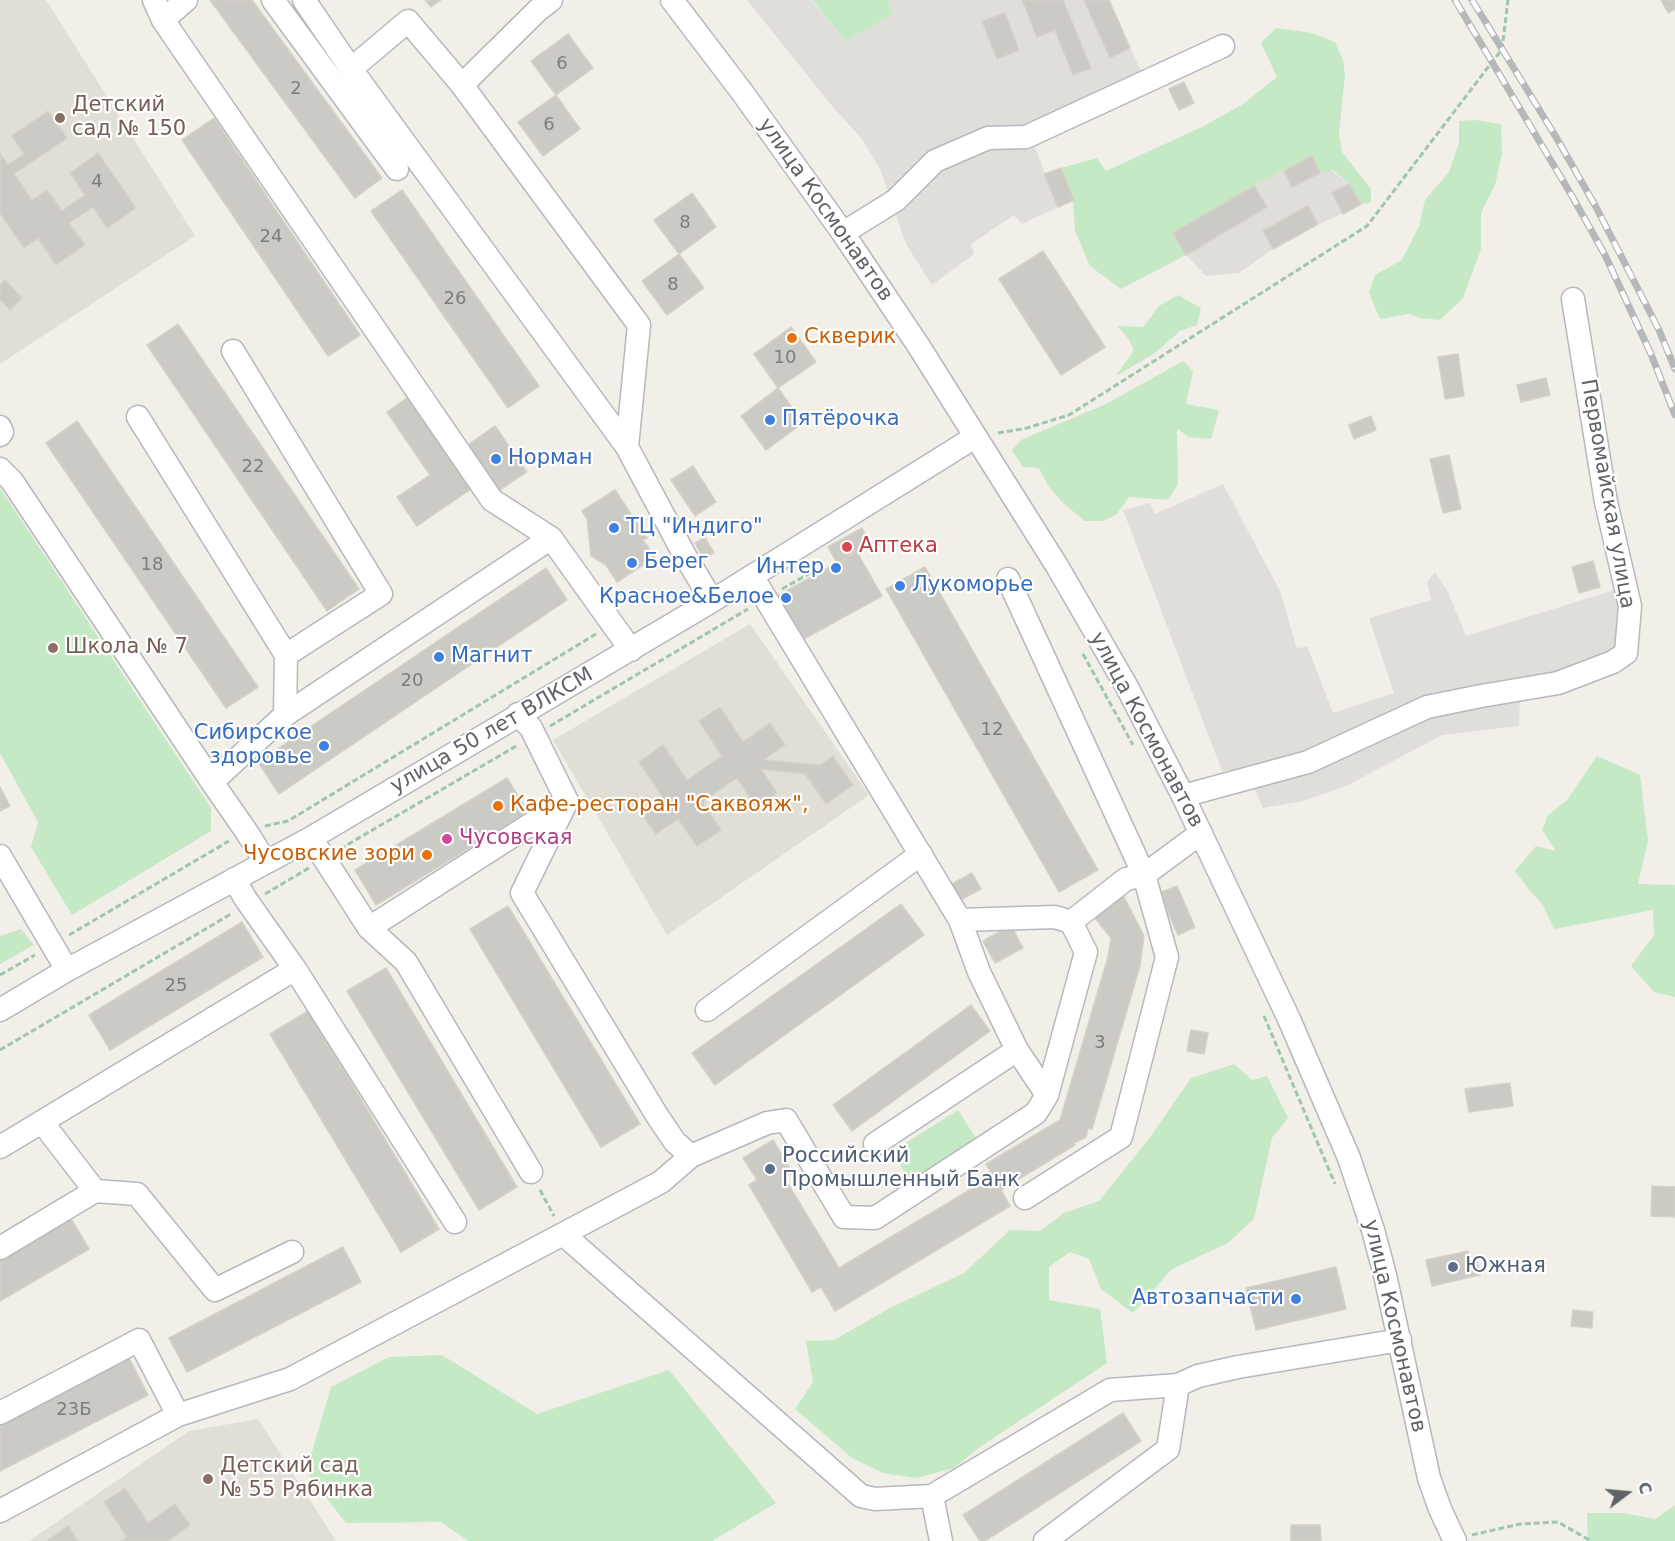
<!DOCTYPE html>
<html>
<head>
<meta charset="utf-8">
<style>
  body { margin:0 }
  #map { position:relative; width:1675px; height:1541px; overflow:hidden; background:#f1efe8; font-family:"DejaVu Sans",sans-serif }
  canvas { display:block }
  .north { position:absolute; left:1597px; top:1463px; width:60px; height:60px; -webkit-text-stroke:4px #fff; paint-order:stroke; rotate:74deg; font-size:16px; font-weight:700; line-height:24px; text-align:center; color:#5f6368 }
  .north::after { content:''; display:block; margin:auto; width:21px; height:27px; background:#5f6368; clip-path:polygon(50% 0,100% 100%,50% 72%,0 100%) }
</style>
</head>
<body>
<div id="map">
<canvas width="1675" height="1541"></canvas>
<div class="north">С</div>
</div>
<script>
const ctx = document.querySelector('canvas').getContext('2d');
ctx.lineJoin = 'round';
function fillPath(path, color) { ctx.fillStyle = color; ctx.fill(path, 'evenodd'); }
const toPath = rows => new Path2D(rows.map(r => 'M' + r).join(''));
function trace(path, color, width, dash) { ctx.strokeStyle = color; ctx.lineWidth = width; ctx.lineCap = dash ? 'butt' : 'round'; ctx.setLineDash(dash || []); ctx.stroke(path); }
function label(font, color, halo, rows, align = 'center') {
  ctx.font = font + ' "DejaVu Sans",sans-serif'; ctx.lineWidth = 4.5; ctx.setLineDash([]); ctx.textBaseline = 'middle'; ctx.strokeStyle = halo; ctx.fillStyle = color; for (const [text, x, y, turn = 0] of rows) {
    ctx.save(); ctx.translate(x, y); ctx.rotate((+turn || 0) * Math.PI / 180); ctx.textAlign = isNaN(turn) ? turn : align; if (halo) ctx.strokeText(text, 0, 0); ctx.fillText(text, 0, 0); ctx.restore();
  }
}
fillPath(toPath([
  [747,0,811,0,846,42,893,14,888,0,1109,0,1143,76,1028,129,1058,207,1022,224,1014,215,971,244,974,254,932,285,906,244,881,171,862,139,832,106],
  [1312,156,1349,184,1361,204,1318,225,1273,249,1239,273,1206,276,1186,255,1173,233,1254,186],
  [1223,484,1280,591,1297,649,1307,646,1333,713,1394,693,1369,618,1431,600,1427,582,1435,572,1447,590,1466,636,1618,589,1626,623,1618,655,1520,698,1519,726,1442,735,1346,786,1303,801,1263,808,1245,768,1222,771,1123,510,1150,503,1155,514]
]), '#e0deda');
fillPath(toPath([
  [0,0,46,0,195,236,0,364],
  [750,624,869,795,667,935,553,740],
  [258,1419,336,1541,29,1541,189,1431]
]), '#e1ded6');
fillPath(toPath([
  [812,0,888,0,893,14,846,42],
  [1276,28,1312,33,1335,42,1343,60,1345,75,1339,133,1342,152,1371,189,1371,203,1361,204,1349,184,1333,170,1320,173,1311,156,1254,186,1173,233,1186,255,1121,289,1090,266,1075,231,1073,201,1061,168,1097,158,1106,171,1202,127,1243,104,1277,77,1261,43],
  [1475,120,1501,124,1502,154,1495,185,1481,213,1481,249,1463,298,1440,320,1420,318,1409,314,1380,319,1369,293,1375,275,1402,260,1419,226,1425,200,1449,172,1459,143,1459,121],
  [1178,295,1201,308,1197,325,1180,331,1155,353,1116,376,1134,350,1128,338,1117,326,1143,327,1159,306],
  [1183,361,1193,371,1186,404,1219,410,1211,439,1189,437,1177,429,1178,484,1168,500,1129,497,1116,515,1102,521,1085,521,1063,503,1049,487,1039,468,1023,467,1012,450,1021,440,1106,404],
  [0,488,211,808,211,831,72,915,31,847,38,822,0,753],
  [1597,756,1640,775,1648,841,1638,884,1675,885,1675,997,1654,992,1631,966,1654,935,1653,910,1554,929,1543,905,1530,891,1515,871,1536,846,1556,851,1542,830,1548,815,1567,800],
  [21,929,34,945,0,964,0,936],
  [1234,1064,1252,1080,1267,1076,1288,1118,1272,1138,1254,1219,1228,1243,1172,1269,1133,1313,1101,1289,1089,1259,1070,1252,1049,1267,1049,1300,1100,1309,1107,1363,980,1447,954,1468,916,1478,883,1473,852,1458,795,1409,813,1382,806,1341,834,1340,890,1308,964,1273,1010,1230,1040,1231,1064,1213,1099,1201,1151,1136,1191,1078],
  [958,1110,977,1140,909,1181,893,1151],
  [442,1355,537,1414,669,1370,776,1503,712,1541,468,1541,441,1522,346,1523,306,1472,331,1387,389,1357],
  [1675,1505,1675,1541,1588,1541,1587,1513,1623,1513,1655,1519]
]), '#c5e8c5');
const building = toPath([
  [210,0,252,0,382,178,355,198,210,0],
  [425,0,441,0,431,7,425,0],
  [1022,0,1063,0,1091,68,1073,75,1055,30,1037,37,1022,0],
  [1084,0,1109,0,1130,48,1110,58,1084,0],
  [1661,0,1675,0,1675,9,1668,13,1661,0],
  [1005,13,1019,50,997,59,982,21,1005,13],
  [568,34,593,68,556,95,531,61,568,34],
  [1184,82,1194,103,1179,110,1169,89,1184,82],
  [556,95,580,129,543,156,518,122,556,95],
  [48,111,67,138,14,174,32,200,47,190,62,211,85,195,70,173,98,153,136,208,107,228,93,207,69,223,85,245,56,265,38,238,24,248,0,213,0,153,8,165,24,154,12,136,48,111],
  [214,118,360,335,328,356,182,140,214,118],
  [1312,156,1320,173,1292,187,1284,171,1312,156],
  [1061,168,1074,200,1058,207,1044,174,1061,168],
  [1349,184,1361,204,1343,214,1332,193,1349,184],
  [1254,186,1267,207,1186,255,1173,233,1254,186],
  [402,190,539,386,508,408,371,211,402,190],
  [692,193,716,227,679,254,654,220,692,193],
  [1308,206,1318,224,1273,249,1263,231,1308,206],
  [1043,251,1105,347,1061,375,999,279,1043,251],
  [679,254,704,288,667,315,642,281,679,254],
  [5,280,22,298,10,310,0,299,0,285,5,280],
  [178,324,359,589,327,611,147,345,178,324],
  [791,327,816,362,778,388,754,354,791,327],
  [1458,354,1464,396,1445,399,1438,357,1458,354],
  [1546,378,1550,395,1521,402,1517,385,1546,378],
  [778,388,803,423,766,450,741,416,778,388],
  [408,397,471,489,417,526,397,497,430,475,387,412,408,397],
  [1371,416,1376,430,1354,439,1349,425,1371,416],
  [77,421,258,687,226,708,46,443,77,421],
  [495,426,527,472,497,492,466,446,495,426],
  [1449,455,1461,509,1443,513,1430,459,1449,455],
  [693,466,716,502,695,516,671,480,693,466],
  [615,490,647,538,643,540,655,557,617,582,606,565,591,556,587,519,582,511,615,490],
  [862,528,871,545,837,563,828,547,862,528],
  [705,537,714,553,703,558,695,543,705,537],
  [857,552,882,596,802,640,777,596,857,552],
  [1593,561,1600,587,1579,593,1572,567,1593,561],
  [925,567,1098,870,1059,892,886,589,925,567],
  [546,568,567,600,279,794,258,762,546,568],
  [720,707,743,742,770,723,785,745,763,760,820,765,833,756,853,785,826,804,806,775,808,774,761,769,777,793,757,807,737,778,702,802,721,830,697,846,678,819,656,834,641,813,663,797,639,762,663,745,687,780,722,756,699,721,720,707],
  [507,778,528,812,376,905,355,870,507,778],
  [0,787,10,806,0,811,0,787],
  [972,873,981,889,958,901,950,885,972,873],
  [1177,886,1195,927,1178,935,1159,893,1177,886],
  [1123,895,1144,936,1140,966,1092,1129,1088,1128,1086,1137,1074,1143,1075,1145,1001,1190,986,1164,1060,1120,1108,957,1111,938,1091,913,1123,895],
  [901,904,924,935,715,1085,692,1053,901,904],
  [508,906,640,1124,601,1147,470,929,508,906],
  [242,922,263,957,110,1050,89,1015,242,922],
  [1011,925,1023,948,995,963,983,941,1011,925],
  [386,968,517,1187,479,1210,347,991,386,968],
  [971,1005,990,1031,852,1131,833,1105,971,1005],
  [308,1011,439,1229,401,1252,270,1034,308,1011],
  [1191,1030,1208,1033,1204,1054,1187,1051,1191,1030],
  [1510,1083,1513,1106,1469,1112,1465,1089,1510,1083],
  [773,1140,792,1172,784,1177,839,1268,993,1176,1010,1206,835,1311,821,1287,812,1292,749,1185,757,1180,743,1158,773,1140],
  [1652,1186,1675,1187,1675,1217,1651,1216,1652,1186],
  [69,1215,89,1249,0,1301,0,1256,69,1215],
  [343,1247,361,1282,187,1372,169,1338,343,1247],
  [1468,1251,1469,1258,1476,1256,1480,1275,1432,1286,1426,1260,1468,1251],
  [1336,1267,1346,1309,1256,1330,1246,1288,1336,1267],
  [1573,1310,1593,1312,1592,1328,1571,1326,1573,1310],
  [129,1358,148,1395,0,1471,0,1424,129,1358],
  [1123,1413,1141,1441,985,1541,980,1541,963,1515,1123,1413],
  [125,1488,148,1523,175,1504,190,1525,168,1541,169,1541,121,1541,127,1537,104,1502,125,1488],
  [1291,1525,1320,1525,1321,1541,1291,1541,1291,1525],
  [68,1526,78,1541,47,1541,68,1526]
]);
fillPath(building, '#cccac5');
trace(building, '#d6d1c6', 1.5);
const minor = toPath([
  [154,0,163,20,492,500,551,538],
  [273,0,397,169],
  [304,0,351,69,408,21,462,85,639,325,627,447],
  [672,0,742,92,843,233,918,345,1057,566,1127,687,1183,796,1289,1019,1349,1158,1373,1230,1385,1275,1429,1478,1440,1509,1455,1541],
  [163,20,186,0],
  [351,69,627,447,684,554,712,601],
  [462,85,538,10,551,0],
  [843,233,896,200,935,161,988,138,1026,137,1223,46],
  [233,351,381,594,286,655],
  [138,417,286,655,285,715],
  [0,427,2,432,0,435],
  [0,469,12,481,212,782,246,831,265,861],
  [1008,579,1144,875,1167,957,1121,1137,1025,1198],
  [518,714,531,728,567,801,522,893,658,1117,675,1142,691,1156,767,1123,786,1120,844,1217,875,1218,1036,1113,1047,1095,1017,1050,979,972,960,920,752,576],
  [212,782,285,715,551,538,631,650],
  [1183,796,1308,762,1427,707,1481,696,1558,683,1613,662,1626,653,1630,606,1606,502,1573,299],
  [311,838,369,928,406,962,531,1172],
  [0,856,67,970],
  [234,879,245,898,295,969,455,1222],
  [960,920,1055,917,1071,922,1126,879,1144,875,1201,833],
  [369,928,567,801],
  [0,1010,67,970,311,838,712,601,975,437],
  [707,1010,921,854],
  [1047,1095,1086,952,1071,922],
  [42,1122,95,1191],
  [875,1144,1017,1050],
  [0,1147,295,969],
  [563,1234,861,1496,875,1499,932,1496,1110,1390,1178,1385,1198,1376,1238,1367,1400,1340],
  [0,1248,95,1191,137,1194,215,1290,292,1252],
  [0,1413,139,1340,178,1415],
  [932,1496,941,1541],
  [0,1511,178,1415,290,1379,661,1182,691,1156],
  [1045,1541,1168,1449,1178,1385]
]);
trace(minor, '#b5b8bc', 25);
trace(toPath([
  [998,433,1027,428,1069,415,1367,226,1502,49,1508,0],
  [782,589,812,572],
  [1083,654,1133,745],
  [550,726,748,609],
  [265,826,288,821,596,634],
  [340,849,518,745],
  [265,894,309,868],
  [69,935,229,841],
  [0,975,35,955],
  [1264,1016,1335,1184],
  [0,1050,231,914],
  [540,1190,554,1216],
  [1472,1535,1520,1524,1558,1522,1591,1541]
]), '#9cc7a9', 3, [6, 3]);
trace(minor, '#fff', 22);
const rail = toPath([
  [1455,0,1572,196,1605,255,1651,354,1675,415],
  [1472,0,1556,137,1596,207,1659,330,1675,369]
]);
trace(rail, '#b6b7b8', 7);
trace(rail, '#fff', 4.5, [14]);
for (const [x, y, r, color] of [
  [60,118,6,"#8d6e63"],
  [792,338,6,"#e8710a"],
  [770,420,6,"#3f7fe0"],
  [496,459,6,"#3f7fe0"],
  [614,528,6,"#3f7fe0"],
  [847,547,6,"#e0444e"],
  [632,563,6,"#3f7fe0"],
  [836,568,6,"#3f7fe0"],
  [900,586,6,"#3f7fe0"],
  [786,598,6,"#3f7fe0"],
  [53,648,6,"#8d6e63"],
  [439,657,6,"#3f7fe0"],
  [324,746,6,"#3f7fe0"],
  [498,806,6,"#e8710a"],
  [447,839,6,"#d1479c"],
  [427,855,6,"#e8710a"],
  [770,1169,6,"#5c6f8a"],
  [1453,1267,6,"#5c6f8a"],
  [1296,1299,6,"#3f7fe0"],
  [208,1479,6,"#8d6e63"]
]) { const dot = new Path2D(); dot.arc(x, y, r, 0, 2 * Math.PI); ctx.fillStyle = color; ctx.fill(dot); trace(dot, '#fff', 2); }
label('18px', '#7a7d7f', null, [
  ["6",562,64],
  ["2",296,89],
  ["6",549,125],
  ["4",97,182],
  ["8",685,223],
  ["24",271,237],
  ["8",673,285],
  ["26",455,299],
  ["10",785,358],
  ["22",253,467],
  ["18",152,565],
  ["20",412,681],
  ["12",992,730],
  ["25",176,986],
  ["3",1100,1043],
  ["23Б",74,1410]
]);
label('21px', '#785e54', '#fff', [
  ["Детский",72,106],
  ["сад № 150",72,130],
  ["Школа № 7",65,648],
  ["Детский сад",220,1467],
  ["№ 55 Рябинка",220,1491]
], 'left');
label('21px', '#5f6368', '#fff', [
  ["улица Космонавтов",825,210,55],
  ["Первомайская улица",1607,494,80],
  ["улица Космонавтов",1146,730,62],
  ["улица 50 лет ВЛКСМ",492,731,-30],
  ["улица Космонавтов",1394,1326,77]
]);
label('21px', '#c56008', '#fff', [
  ["Скверик",804,338],
  ["Кафе-ресторан \"Саквояж\",",510,806],
  ["Чусовские зори",415,855,"right"]
], 'left');
label('21px', '#366cbe', '#fff', [
  ["Пятёрочка",782,420],
  ["Норман",508,459],
  ["ТЦ \"Индиго\"",626,528],
  ["Берег",644,563],
  ["Интер",824,568,"right"],
  ["Лукоморье",912,586],
  ["Красное&Белое",774,598,"right"],
  ["Магнит",451,657],
  ["Сибирское",312,734,"right"],
  ["здоровье",312,758,"right"],
  ["Автозапчасти",1284,1299,"right"]
], 'left');
label('21px', '#be3a42', '#fff', [
  ["Аптека",859,547]
], 'left');
label('21px', '#b23c85', '#fff', [
  ["Чусовская",459,839]
], 'left');
label('21px', '#4e5e75', '#fff', [
  ["Российский",782,1157],
  ["Промышленный Банк",782,1181],
  ["Южная",1465,1267]
], 'left');
</script>
</body>
</html>
